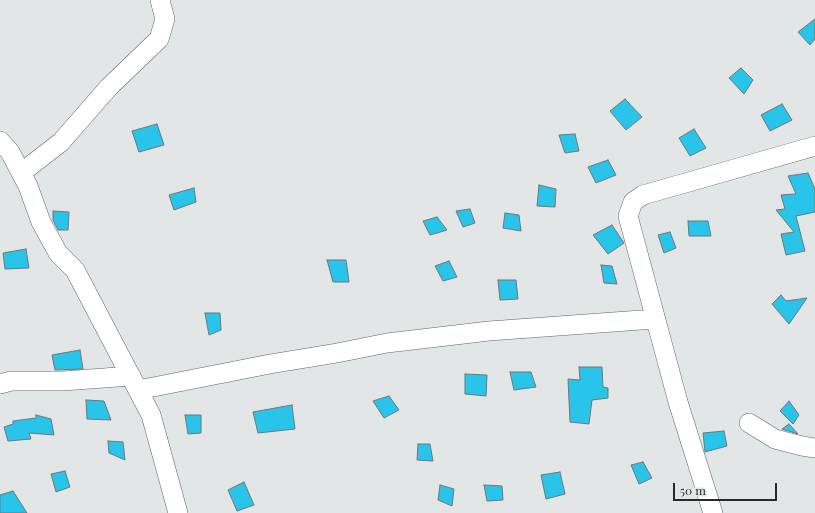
<!DOCTYPE html>
<html>
<head>
<meta charset="utf-8">
<style>
  body { margin:0 }
  #map { position:relative; width:815px; height:513px; overflow:hidden; background:#e2e6e7; font-family:"Playfair Display",serif }
  canvas { display:block }
  .scale { position:absolute; left:673px; top:483px; width:104px; height:18px; box-sizing:border-box; border:2px solid #282929; border-top:0; padding-left:5px; font-size:12px; line-height:14px; white-space:nowrap; color:#282929; -webkit-text-stroke:3px #e2e6e7; paint-order:stroke }
</style>
</head>
<body>
<div id="map">
<canvas width="815" height="513"></canvas>
<div class="scale">50 m</div>
</div>
<script>
const ctx = document.querySelector('canvas').getContext('2d');
ctx.lineJoin = 'round';
function fillPath(path, color) { ctx.fillStyle = color; ctx.fill(path, 'evenodd'); }
const toPath = rows => new Path2D(rows.map(r => 'M' + r).join(''));
function trace(path, color, width, dash) { ctx.strokeStyle = color; ctx.lineWidth = width; ctx.lineCap = dash ? 'butt' : 'round'; ctx.setLineDash(dash || []); ctx.stroke(path); }
const building = toPath([
  [815,19,815,39,810,45,798,32,815,19],
  [741,68,753,80,744,94,729,78,741,68],
  [625,99,642,117,626,130,610,111,625,99],
  [782,104,792,120,770,131,761,115,782,104],
  [157,124,164,145,139,152,132,131,157,124],
  [694,129,706,148,690,156,679,138,694,129],
  [575,134,579,151,565,153,559,135,575,134],
  [608,160,616,175,596,183,588,167,608,160],
  [808,173,815,189,815,212,796,216,805,251,786,255,781,234,794,232,776,210,785,209,781,195,796,194,788,176,808,173],
  [539,185,556,189,555,207,537,206,539,185],
  [194,188,196,202,174,210,169,195,194,188],
  [470,209,475,223,463,227,456,211,470,209],
  [53,211,69,212,68,230,58,230,53,220,53,211],
  [505,213,519,215,521,231,503,228,505,213],
  [437,217,447,230,430,235,423,221,437,217],
  [688,221,708,221,711,236,689,236,688,221],
  [612,225,624,243,608,254,593,235,612,225],
  [670,232,676,248,664,253,658,235,670,232],
  [26,249,29,268,5,269,3,253,26,249],
  [327,260,346,260,349,282,333,282,327,260],
  [449,261,457,277,443,281,435,266,449,261],
  [601,265,612,266,617,284,604,283,601,265],
  [498,280,516,280,518,299,500,300,498,280],
  [781,295,786,301,807,298,789,324,772,304,781,295],
  [205,313,220,313,221,330,209,335,205,313],
  [80,350,83,369,55,370,52,355,80,350],
  [579,367,602,367,603,387,608,388,608,398,592,400,589,424,570,422,568,379,580,380,579,367],
  [510,372,531,372,536,387,514,390,510,372],
  [465,374,487,375,486,396,465,394,465,374],
  [389,396,399,410,384,418,373,401,389,396],
  [86,400,104,401,111,420,87,419,86,400],
  [789,401,799,415,793,424,780,411,789,401],
  [292,405,295,429,258,433,253,412,292,405],
  [36,415,51,419,54,435,29,433,31,439,8,441,4,427,13,424,13,421,36,418,36,415],
  [185,415,201,415,201,433,188,434,185,415],
  [789,424,798,434,782,429,789,424],
  [724,431,727,446,705,452,703,433,724,431],
  [108,441,123,442,125,460,109,453,108,441],
  [418,444,430,444,433,461,417,460,418,444],
  [643,462,652,478,639,484,631,465,643,462],
  [65,471,70,487,56,492,51,474,65,471],
  [560,472,565,494,546,499,541,475,560,472],
  [244,482,254,505,237,511,228,490,244,482],
  [440,485,454,489,452,506,438,500,440,485],
  [484,485,502,486,503,500,487,501,484,485],
  [13,491,27,513,0,513,0,495,13,491]
]);
fillPath(building, '#29c4e9');
trace(building, '#727576', 1);
const minor = toPath([
  [0,141,10,152,28,186,41,222,58,253,75,270,151,415,178,513],
  [21,173,61,142,109,87,159,39,165,19,160,0],
  [0,384,11,381,63,381,131,376],
  [138,390,270,364,337,353,387,343,489,331,655,319],
  [749,423,775,439,802,446,815,448],
  [713,513,678,402,628,216,633,202,643,195,815,146]
]);
trace(minor, '#5f6263', 20);
trace(minor, '#fff', 19);
</script>
</body>
</html>
